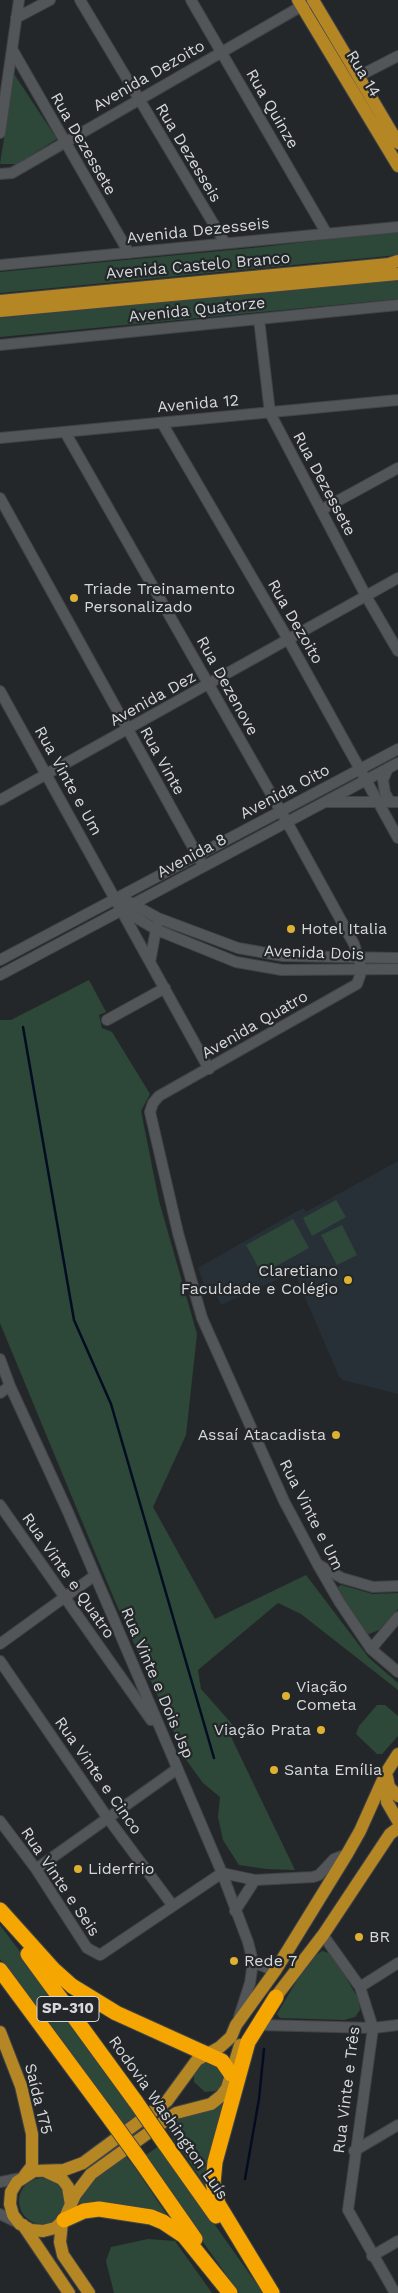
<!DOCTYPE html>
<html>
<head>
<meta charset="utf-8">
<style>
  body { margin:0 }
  canvas { display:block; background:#242729 }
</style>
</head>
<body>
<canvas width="398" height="2293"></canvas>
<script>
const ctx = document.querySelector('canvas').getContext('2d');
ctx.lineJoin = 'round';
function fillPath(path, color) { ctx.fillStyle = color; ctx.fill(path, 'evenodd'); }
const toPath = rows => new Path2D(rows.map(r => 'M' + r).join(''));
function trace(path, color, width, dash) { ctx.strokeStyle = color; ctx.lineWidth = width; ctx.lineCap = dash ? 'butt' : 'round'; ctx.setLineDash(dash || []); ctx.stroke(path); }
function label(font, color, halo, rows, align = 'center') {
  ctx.font = font + ' "Work Sans",sans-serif'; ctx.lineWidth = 4.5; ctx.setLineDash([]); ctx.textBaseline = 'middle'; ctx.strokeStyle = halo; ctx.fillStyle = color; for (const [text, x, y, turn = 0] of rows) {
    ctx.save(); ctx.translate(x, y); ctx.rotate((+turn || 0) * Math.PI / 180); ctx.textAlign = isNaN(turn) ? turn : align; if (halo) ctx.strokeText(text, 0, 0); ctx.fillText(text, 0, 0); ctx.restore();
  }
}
fillPath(toPath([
  [398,1161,398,1394,343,1380,339,1376,294,1272,221,1305,215,1292,209,1291,205,1287,198,1268,303,1208,306,1212]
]), '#283037');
fillPath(toPath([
  [14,74,57,139,17,164,0,164],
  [398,231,398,255,0,293,0,272,262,247],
  [398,279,398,299,0,337,0,318],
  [89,980,106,1012,99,1015,102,1028,112,1032,150,1094,141,1111,159,1201,197,1334,186,1435,153,1507,215,1619,306,1575,369,1658,398,1683,398,1690,301,1614,278,1603,198,1670,201,1689,232,1724,232,1739,295,1870,266,1869,239,1865,223,1840,218,1817,220,1797,203,1783,187,1761,115,1601,0,1323,0,1020,11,1020],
  [336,1200,346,1217,312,1236,303,1218],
  [293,1219,309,1248,262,1274,246,1245],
  [342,1225,357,1255,337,1265,321,1235],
  [341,1585,373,1594,398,1593,398,1609,379,1630,369,1634,364,1632,339,1590,338,1587],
  [377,1705,385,1705,398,1716,398,1736,382,1754,377,1754,356,1734,359,1726],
  [0,1925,21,1953,137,2115,124,2124,116,2116,0,1959],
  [322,1951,329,1953,337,1962,359,2000,360,2010,355,2017,344,2020,280,2018,277,2014,309,1960],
  [214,2061,225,2078,221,2087,216,2091,205,2092,194,2082,194,2072,203,2062],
  [225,2101,207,2188,165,2126,181,2116,218,2106],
  [159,2146,198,2201,263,2293,239,2293,143,2157],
  [124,2154,134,2166,171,2221,74,2210,95,2176],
  '19 2201a23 23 0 1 1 46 0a23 23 0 1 1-46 0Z',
  [148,2239,175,2241,212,2293,114,2293,106,2261,111,2247]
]), '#2d4738');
trace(toPath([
  [23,1027,74,1320,111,1404,214,1758],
  [245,2179,259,2099,264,2049]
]), '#040c22', 2.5);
const minor = toPath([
  [80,0,225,243],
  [191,0,327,234],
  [16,18,50,0],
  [12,49,129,253],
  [359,76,398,56],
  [0,133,19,0],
  [0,174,12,173,307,3],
  [0,265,398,227],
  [259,319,270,413,366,596,398,651],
  [0,345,398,305],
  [162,423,289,641,398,838],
  [65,432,287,822,354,944,362,970,357,984,159,1096,153,1103,150,1112,178,1233,202,1318,284,1501,318,1565,340,1603,371,1649,398,1672],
  [0,438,398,400],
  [0,498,200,860],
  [321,510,398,468],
  [0,691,209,1069],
  [388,768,383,780,385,793,390,802],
  [0,800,398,578],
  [326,802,398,802],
  [127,901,158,918,238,948,283,956,398,958],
  [123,910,157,930,236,962,282,970,398,969],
  [0,960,398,749],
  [150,962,157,924],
  [0,975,398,763],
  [107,1020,165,988],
  [0,1359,10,1386,68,1512,222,1873,248,1942,253,1962,250,1983,239,2017],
  [0,1393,10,1386],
  [0,1505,151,1720],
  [319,1565,342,1578,373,1587,398,1586],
  [0,1644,94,1576],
  [371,1649,398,1617],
  [0,1661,107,1817,173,1906],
  [0,1821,36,1869,87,1948,100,1955,222,1873],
  [36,1869,177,1769],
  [222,1873,255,1880,313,1877,319,1875,334,1859,347,1854],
  [235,1911,255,1880],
  [323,1935,360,1987,373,2028,348,2210,395,2293],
  [253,1962,275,1971],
  [360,1987,398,1963],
  [260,2025,373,2028,398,2025],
  [354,2151,398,2125],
  [0,2182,21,2178],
  [0,2214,20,2224],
  [372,2256,398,2241]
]);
const major = toPath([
  [298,0,398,166],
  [313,0,398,143],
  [0,301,389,264,398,261],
  [0,311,398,274],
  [387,1777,389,1787,398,1796],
  [386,1778,387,1802,398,1821],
  [271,2003,323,1935,390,1834,398,1828],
  [0,2032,21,2086,32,2134,32,2166,25,2175],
  [240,2045,227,2088,221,2096,211,2104,176,2113,91,2174,75,2195,64,2220,55,2228,43,2231,31,2230,20,2224,13,2215,10,2204,11,2192,17,2182,34,2171,64,2170,83,2163,167,2101,197,2060,220,2047,231,2037,236,2025,275,1971,347,1854,360,1831,386,1773,398,1754],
  [47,2172,62,2179,68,2187,71,2205],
  [62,2222,60,2242,63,2255,89,2293],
  [23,2225,69,2293]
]);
const highway = toPath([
  [0,1910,53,1969,72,1986,116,2013,222,2061,231,2074],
  [28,1954,136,2102],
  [0,1970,111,2120],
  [165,2144,216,2216],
  [140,2160,195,2239],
  [64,2220,84,2211,99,2209,151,2217,163,2222,184,2236,230,2293],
  [272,2293,218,2204,213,2183,215,2162,248,2042,276,1997]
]);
trace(minor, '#414446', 12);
trace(major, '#414446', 14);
trace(highway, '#414446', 17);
trace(minor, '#535659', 10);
trace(major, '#b58624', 12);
trace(highway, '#f6a600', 15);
const highwayBridge = toPath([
  [136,2102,165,2144],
  [111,2120,140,2160]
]);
trace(highwayBridge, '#414446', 17, []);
trace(highwayBridge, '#f6a600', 15);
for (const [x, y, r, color] of [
  [74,598,5,"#dfb133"],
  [291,929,5,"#dfb133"],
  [348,1280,5,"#dfb133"],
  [336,1435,5,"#dfb133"],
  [286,1696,5,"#dfb133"],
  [321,1730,5,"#dfb133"],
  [274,1770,5,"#dfb133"],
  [78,1869,5,"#dfb133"],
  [359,1937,5,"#dfb133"],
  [234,1961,5,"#dfb133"]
]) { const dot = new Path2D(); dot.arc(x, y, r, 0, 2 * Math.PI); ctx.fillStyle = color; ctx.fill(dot); trace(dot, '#242729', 2); }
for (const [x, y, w] of [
  [68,2009,62]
]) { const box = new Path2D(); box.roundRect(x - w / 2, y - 12.5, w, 25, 4); ctx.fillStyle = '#242729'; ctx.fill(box); trace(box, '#d6d8da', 1); }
label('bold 15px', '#d6d8da', null, [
  ["SP-310",68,2009]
]);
label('16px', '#d6d8da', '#242729', [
  ["Rua 14",363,74,59],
  ["Avenida Dezoito",149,76,-30],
  ["Rua Quinze",272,109,60],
  ["Rua Dezessete",83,144,60],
  ["Rua Dezesseis",188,153,59],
  ["Avenida Dezesseis",198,231,-6],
  ["Avenida Castelo Branco",198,266,-5],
  ["Avenida Quatorze",197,310,-6],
  ["Avenida 12",198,404,-5],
  ["Rua Dezessete",324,484,62],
  ["Rua Dezoito",295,622,60],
  ["Rua Dezenove",227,686,61],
  ["Avenida Dez",153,699,-29],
  ["Rua Vinte",162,761,61],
  ["Rua Vinte e Um",68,781,61],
  ["Avenida Oito",285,792,-28],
  ["Avenida 8",192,856,-28],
  ["Avenida Dois",314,953,2],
  ["Avenida Quatro",255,1025,-30],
  ["Rua Vinte e Um",311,1515,63],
  ["Rua Vinte e Quatro",68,1576,55],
  ["Rua Vinte e Dois Jsp",157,1683,67],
  ["Rua Vinte e Cinco",98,1776,55],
  ["Rua Vinte e Seis",60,1882,56],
  ["Rua Vinte e Três",347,2090,-83],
  ["Saída 175",38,2099,76],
  ["Rodovia Washington Luís",168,2118,55]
]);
label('16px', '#d6d8da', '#242729', [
  ["Triade Treinamento",84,589],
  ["Personalizado",84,607],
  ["Hotel Italia",301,929],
  ["Claretiano",338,1271,"right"],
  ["Faculdade e Colégio",338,1289,"right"],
  ["Assaí Atacadista",326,1435,"right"],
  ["Viação",296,1687],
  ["Cometa",296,1705],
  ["Viação Prata",311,1730,"right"],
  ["Santa Emília",284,1770],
  ["Liderfrio",88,1869],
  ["BR",369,1937],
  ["Rede 7",244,1961]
], 'left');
</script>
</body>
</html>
